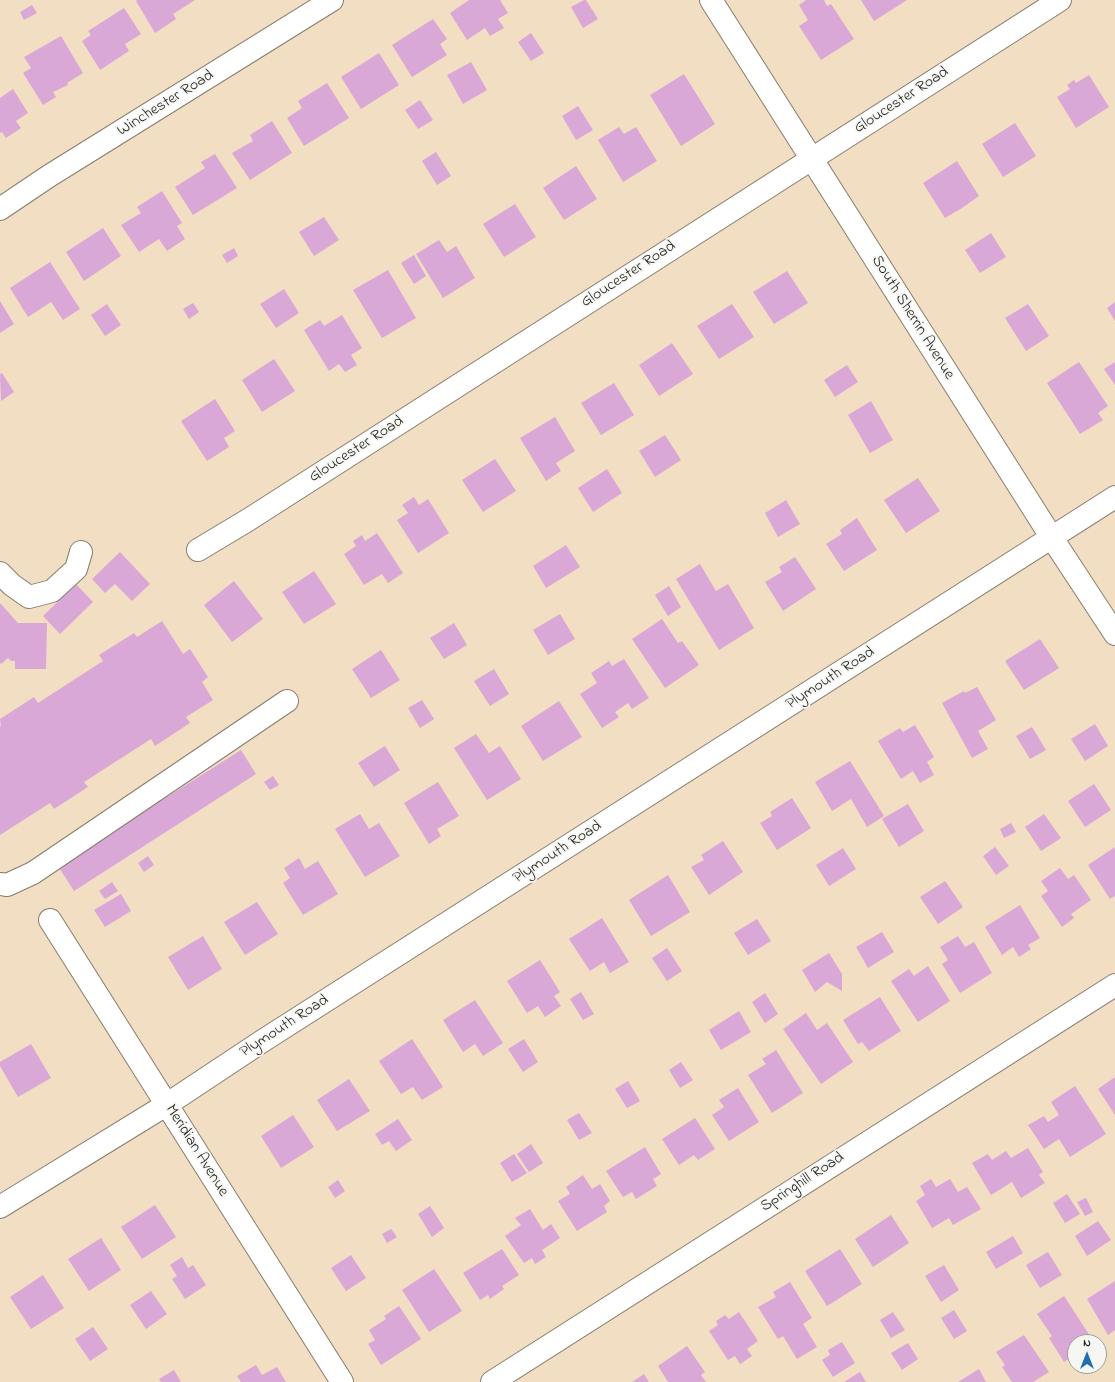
<!DOCTYPE html>
<html>
<head>
<meta charset="utf-8">
<style>
  body { margin:0 }
  #map { position:relative; width:1115px; height:1382px; overflow:hidden; background:#f2dec2; font-family:"Indie Flower",sans-serif }
  canvas { display:block }
  .north { position:absolute; left:1067px; top:1334px; width:40px; height:40px; box-sizing:border-box; background:#f6f6f2; border:1px solid #9f9f9c; border-radius:50%; rotate:0deg; font-size:11px; font-weight:700; line-height:16px; text-align:center; color:#1c1c1c }
  .north::after { content:''; display:block; margin:auto; width:14px; height:18px; background:#1f6fb2; clip-path:polygon(50% 0,100% 100%,50% 72%,0 100%) }
</style>
</head>
<body>
<div id="map">
<canvas width="1115" height="1382"></canvas>
<div class="north">N</div>
</div>
<script>
const ctx = document.querySelector('canvas').getContext('2d');
ctx.lineJoin = 'round';
function fillPath(path, color) { ctx.fillStyle = color; ctx.fill(path, 'evenodd'); }
const toPath = rows => new Path2D(rows.map(r => 'M' + r).join(''));
function trace(path, color, width, dash) { ctx.strokeStyle = color; ctx.lineWidth = width; ctx.lineCap = dash ? 'butt' : 'round'; ctx.setLineDash(dash || []); ctx.stroke(path); }
function label(font, color, halo, rows, align = 'center') {
  ctx.font = font + ' "Indie Flower",sans-serif'; ctx.lineWidth = 3.5; ctx.setLineDash([]); ctx.textBaseline = 'middle'; ctx.strokeStyle = halo; ctx.fillStyle = color; for (const [text, x, y, turn = 0] of rows) {
    ctx.save(); ctx.translate(x, y); ctx.rotate((+turn || 0) * Math.PI / 180); ctx.textAlign = isNaN(turn) ? turn : align; if (halo) ctx.strokeText(text, 0, 0); ctx.fillText(text, 0, 0); ctx.restore();
  }
}
fillPath(toPath([
  [137,0,195,0,173,14,176,19,155,33,136,1],
  [469,0,500,0,508,13,498,19,504,28,490,36,485,28,467,40,450,13],
  [584,0,586,0,598,19,583,28,571,7],
  [806,0,824,0,827,6,831,4,854,39,821,60,799,26,808,20,799,5],
  [861,0,907,0,874,21],
  [32,5,37,13,24,20,20,12],
  [124,8,141,34,125,44,129,51,100,70,82,41,91,35,88,31],
  [433,19,447,39,440,44,447,55,412,77,392,45],
  [531,33,544,53,531,61,518,42],
  [61,36,83,73,67,83,68,85,53,92,56,97,43,105,23,73,31,68,24,57],
  [379,53,399,85,361,109,341,77],
  [471,62,487,90,463,104,447,75],
  [684,74,715,124,681,146,650,95],
  [1089,75,1109,107,1076,128,1057,97,1070,89,1067,85,1074,80,1076,83],
  [327,83,349,118,304,146,287,118,302,108,298,101],
  [13,89,28,113,16,121,21,128,6,138,2,132,0,133,0,98],
  [420,100,433,120,418,129,405,110],
  [578,106,593,130,576,140,562,116],
  [272,121,292,153,250,180,232,153,253,141,250,135],
  [1015,123,1036,156,1003,177,982,144],
  [619,127,624,134,636,127,657,161,623,182,598,140],
  [436,152,451,176,437,185,422,161],
  [215,154,237,188,193,215,175,187,205,168,201,162],
  [957,161,979,196,962,208,945,218,923,183],
  [576,166,597,199,564,220,543,188],
  [162,191,182,223,177,226,185,239,167,251,159,239,139,252,121,225,141,213,137,207],
  [515,204,536,237,504,257,483,224],
  [324,217,339,240,314,256,299,232],
  [103,228,121,256,84,281,66,252],
  [991,233,1006,257,980,273,965,250],
  [439,240,447,252,456,246,475,278,443,298,416,254],
  [234,248,238,256,227,263,222,255],
  [414,255,426,276,414,284,401,263],
  [50,262,80,309,63,320,51,302,28,317,10,288],
  [388,270,416,318,382,338,353,290],
  [787,271,808,303,774,324,753,292],
  [284,289,299,313,276,328,260,304],
  [0,301,14,324,0,333],
  [1115,302,1115,321,1107,308],
  [193,303,199,312,189,319,183,309],
  [107,304,121,325,105,336,91,315],
  [732,304,754,337,719,359,697,326],
  [1028,304,1049,336,1026,351,1005,318],
  [342,315,362,348,351,355,357,365,345,372,339,364,329,371,304,330,320,320,324,326],
  [672,343,693,374,659,396,639,365],
  [274,359,295,391,262,412,242,380],
  [1079,362,1108,406,1098,413,1103,420,1080,434,1047,383],
  [1115,362,1115,385,1104,369],
  [847,365,858,382,835,397,824,380],
  [2,373,14,392,1,401,0,374],
  [614,383,634,415,601,435,581,403],
  [215,399,235,431,224,438,229,447,207,461,181,421],
  [871,401,893,440,870,453,848,415],
  [555,417,575,451,556,463,561,471,546,481,520,438],
  [665,435,681,460,655,477,639,451],
  [495,459,516,491,483,512,462,480],
  [607,469,622,493,593,512,578,488],
  [918,478,940,511,906,533,884,500],
  [414,497,419,505,428,499,449,533,418,553,397,520,408,513,402,505],
  [786,500,800,524,778,537,765,513],
  [857,518,877,550,844,571,826,544,842,534,840,530],
  [377,533,403,573,388,583,382,574,364,585,344,554,356,546,353,541,362,535,365,541],
  [566,545,580,567,546,588,533,566],
  [120,552,150,584,132,601,115,584,105,593,92,579],
  [795,557,816,589,783,611,765,582,782,572,779,567],
  [700,564,716,591,728,584,754,628,719,650,676,579],
  [314,571,336,604,304,624,282,592],
  [234,581,263,619,232,642,204,605],
  [76,584,93,602,60,634,43,616],
  [669,586,681,607,668,616,655,595],
  [0,603,18,623,47,623,46,669,15,669,15,661,11,661,8,658,1,664,0,663],
  [560,614,575,639,548,655,533,630],
  [662,619,678,643,682,641,699,665,665,688,632,639],
  [162,621,183,654,190,649,208,677,202,682,213,700,186,717,190,723,155,746,151,739,84,782,88,787,54,809,50,803,0,835,0,726,1,726,0,719,34,697,38,703,103,661,99,655,134,633,137,637],
  [454,623,467,645,444,659,430,638],
  [1040,639,1059,668,1024,690,1005,661],
  [381,650,400,680,371,698,352,669],
  [624,659,649,698,632,709,628,703,615,712,619,717,602,728,580,694,597,683,591,673,609,661,612,666],
  [494,669,509,694,490,706,474,681],
  [977,687,996,720,978,731,988,749,972,758,942,703,964,691,965,693],
  [422,700,434,719,420,728,408,708],
  [559,701,582,737,543,761,521,726],
  [1095,724,1108,746,1085,761,1071,739],
  [915,725,934,757,927,762,934,775,920,783,913,771,901,779,878,741,900,728,903,732],
  [1032,727,1046,750,1030,759,1016,736],
  [476,734,489,753,500,746,521,779,487,800,454,748],
  [385,746,400,770,374,787,358,763],
  [241,750,256,774,74,891,58,866],
  [850,761,884,816,867,827,851,799,832,811,815,782],
  [273,776,279,785,270,790,264,782],
  [438,782,459,816,437,829,441,836,429,844,404,803],
  [1094,784,1111,810,1085,827,1068,801],
  [792,798,811,828,777,850,760,823,772,816,770,812],
  [908,804,924,831,899,847,882,819],
  [360,814,369,829,379,823,400,856,365,877,335,829],
  [1044,814,1061,838,1041,851,1025,827],
  [1011,823,1016,832,1004,838,1000,829],
  [723,841,743,872,709,895,691,867,704,860,701,855],
  [995,847,1009,866,996,875,983,856],
  [1115,847,1115,896,1110,899,1088,865],
  [843,848,856,869,829,886,816,865],
  [148,856,154,865,144,872,138,863],
  [299,858,305,869,318,861,338,894,303,915,283,883,290,878,284,868],
  [1060,868,1068,879,1074,875,1091,900,1071,914,1074,918,1062,927,1041,896,1048,891,1041,881],
  [668,875,690,912,651,936,629,900],
  [945,881,963,907,938,924,920,897],
  [112,882,118,891,105,899,99,891],
  [121,894,131,911,105,927,94,910],
  [257,902,278,934,245,955,224,922],
  [1020,905,1040,938,1028,945,1031,949,1019,957,1013,947,1002,955,985,927],
  [602,918,629,962,610,973,604,962,590,971,569,939],
  [757,919,771,941,748,955,734,933],
  [882,932,894,952,868,968,856,947],
  [203,936,222,969,188,990,168,957],
  [958,936,965,947,974,942,992,973,960,993,942,964,948,960,940,947],
  [667,948,682,971,667,981,652,958],
  [829,953,842,974,842,991,827,982,815,992,802,970],
  [540,960,560,992,554,996,561,1006,545,1017,538,1006,527,1013,507,981],
  [928,966,950,1001,918,1022,891,981,909,969,914,976],
  [581,992,594,1014,583,1020,570,999],
  [765,993,778,1014,765,1023,752,1002],
  [880,997,901,1031,869,1051,862,1042,858,1044,843,1020],
  [475,1000,503,1043,483,1056,475,1044,463,1052,443,1020],
  [739,1011,751,1032,721,1050,709,1030],
  [806,1013,817,1030,827,1023,853,1062,821,1084,783,1029],
  [412,1039,443,1087,422,1100,413,1087,401,1094,379,1061],
  [524,1039,538,1062,523,1072,508,1049],
  [31,1044,51,1078,18,1097,0,1066,0,1062],
  [776,1050,803,1093,772,1113,748,1075,766,1064,762,1059],
  [681,1062,693,1080,680,1088,669,1070],
  [1115,1077,1115,1115,1098,1089],
  [349,1079,370,1111,337,1131,317,1100],
  [628,1081,640,1101,627,1108,615,1089],
  [1075,1086,1106,1134,1070,1157,1059,1139,1044,1149,1028,1125,1044,1116,1048,1122,1059,1115,1051,1102],
  [738,1088,759,1122,729,1141,712,1115,724,1107,719,1100],
  [579,1113,592,1133,579,1140,567,1120],
  [293,1115,314,1147,281,1168,261,1136],
  [695,1118,715,1149,698,1160,694,1155,679,1165,662,1139],
  [398,1119,412,1140,396,1151,389,1141,382,1145,375,1134],
  [531,1144,543,1163,529,1172,517,1154],
  [645,1147,661,1174,653,1179,657,1186,636,1199,632,1192,623,1197,606,1171],
  [1028,1148,1043,1172,1039,1175,1045,1183,1021,1198,1012,1182,991,1195,972,1163,988,1154,992,1160,1006,1151,1011,1158],
  [514,1154,527,1173,512,1182,500,1163],
  [583,1175,592,1189,600,1184,610,1201,604,1206,607,1212,577,1231,558,1201,570,1194,566,1187],
  [931,1179,936,1187,950,1179,958,1192,967,1187,981,1209,953,1225,949,1218,932,1228,916,1201,925,1195,920,1186],
  [338,1180,345,1191,335,1198,328,1187],
  [1067,1194,1080,1214,1065,1223,1053,1203],
  [1086,1198,1093,1212,1085,1216,1077,1202],
  [155,1205,176,1237,142,1259,121,1227],
  [430,1206,444,1228,432,1237,418,1214],
  [530,1209,543,1230,551,1224,560,1238,542,1250,546,1257,535,1264,532,1258,524,1263,505,1236,521,1225,515,1218],
  [891,1215,909,1243,873,1267,855,1239],
  [1098,1221,1111,1240,1087,1256,1075,1236],
  [391,1229,397,1237,387,1243,382,1234],
  [1013,1236,1023,1253,996,1269,986,1252],
  [101,1238,121,1270,89,1291,68,1259],
  [502,1249,519,1275,502,1286,504,1289,490,1299,488,1295,480,1300,463,1273],
  [840,1249,862,1284,827,1306,805,1271],
  [1048,1252,1062,1275,1040,1288,1026,1265],
  [351,1255,366,1278,346,1291,331,1268],
  [182,1257,188,1268,193,1265,206,1285,185,1299,172,1279,177,1276,170,1265],
  [944,1265,959,1290,941,1302,925,1276],
  [434,1269,462,1311,429,1332,402,1290],
  [43,1275,64,1308,31,1329,10,1297],
  [1115,1281,1115,1330,1108,1335,1087,1299],
  [790,1282,812,1318,803,1324,817,1347,797,1359,783,1336,778,1339,758,1307,776,1297,773,1292],
  [151,1291,167,1314,146,1329,130,1305],
  [1064,1296,1094,1342,1075,1342,1075,1355,1064,1362,1049,1338,1052,1336,1037,1314],
  [399,1306,421,1339,381,1365,368,1344,375,1340,369,1330,386,1319,384,1316],
  [954,1310,967,1331,954,1339,941,1318],
  [739,1312,758,1341,747,1349,752,1356,740,1364,735,1356,728,1360,709,1331,718,1325,716,1321,725,1315,729,1319],
  [893,1312,905,1330,891,1338,880,1320],
  [93,1327,108,1349,90,1361,75,1339],
  [1024,1335,1049,1372,1033,1382,1012,1382,1002,1367,1005,1365,996,1352],
  [842,1342,855,1363,833,1377,822,1360,830,1355,828,1350],
  [908,1343,918,1359,902,1370,891,1353],
  [687,1346,705,1372,701,1375,706,1382,668,1382,658,1366],
  [256,1365,262,1375,277,1367,286,1382,241,1382,237,1376],
  [979,1369,986,1382,958,1382],
  [174,1370,181,1382,161,1382,159,1379],
  [860,1372,866,1382,844,1382],
  [644,1374,649,1382,632,1382]
]), '#daa8d7');
const minor = toPath([
  [711,0,1052,538,1115,634],
  [0,209,49,176,332,0],
  [198,550,248,520,1060,0],
  [0,573,12,585,29,597,52,591,76,569,81,552],
  [0,884,7,885,33,873,287,701],
  [50,920,342,1382],
  [0,1207,166,1105,264,1040,1115,497],
  [492,1382,1115,985]
]);
trace(minor, '#877d6f', 24);
trace(minor, '#fff', 22);
label('16px', '#1c1c1c', '#f6f6f2', [
  ["Gloucester Road",902,101,-33],
  ["Winchester Road",166,104,-32],
  ["Gloucester Road",629,275,-33],
  ["South Sherrin Avenue",912,318,58],
  ["Gloucester Road",357,450,-33],
  ["Plymouth Road",831,679,-33],
  ["Plymouth Road",558,853,-33],
  ["Plymouth Road",285,1027,-33],
  ["Meridian Avenue",196,1151,58],
  ["Springhill Road",803,1183,-33]
]);
</script>
</body>
</html>
